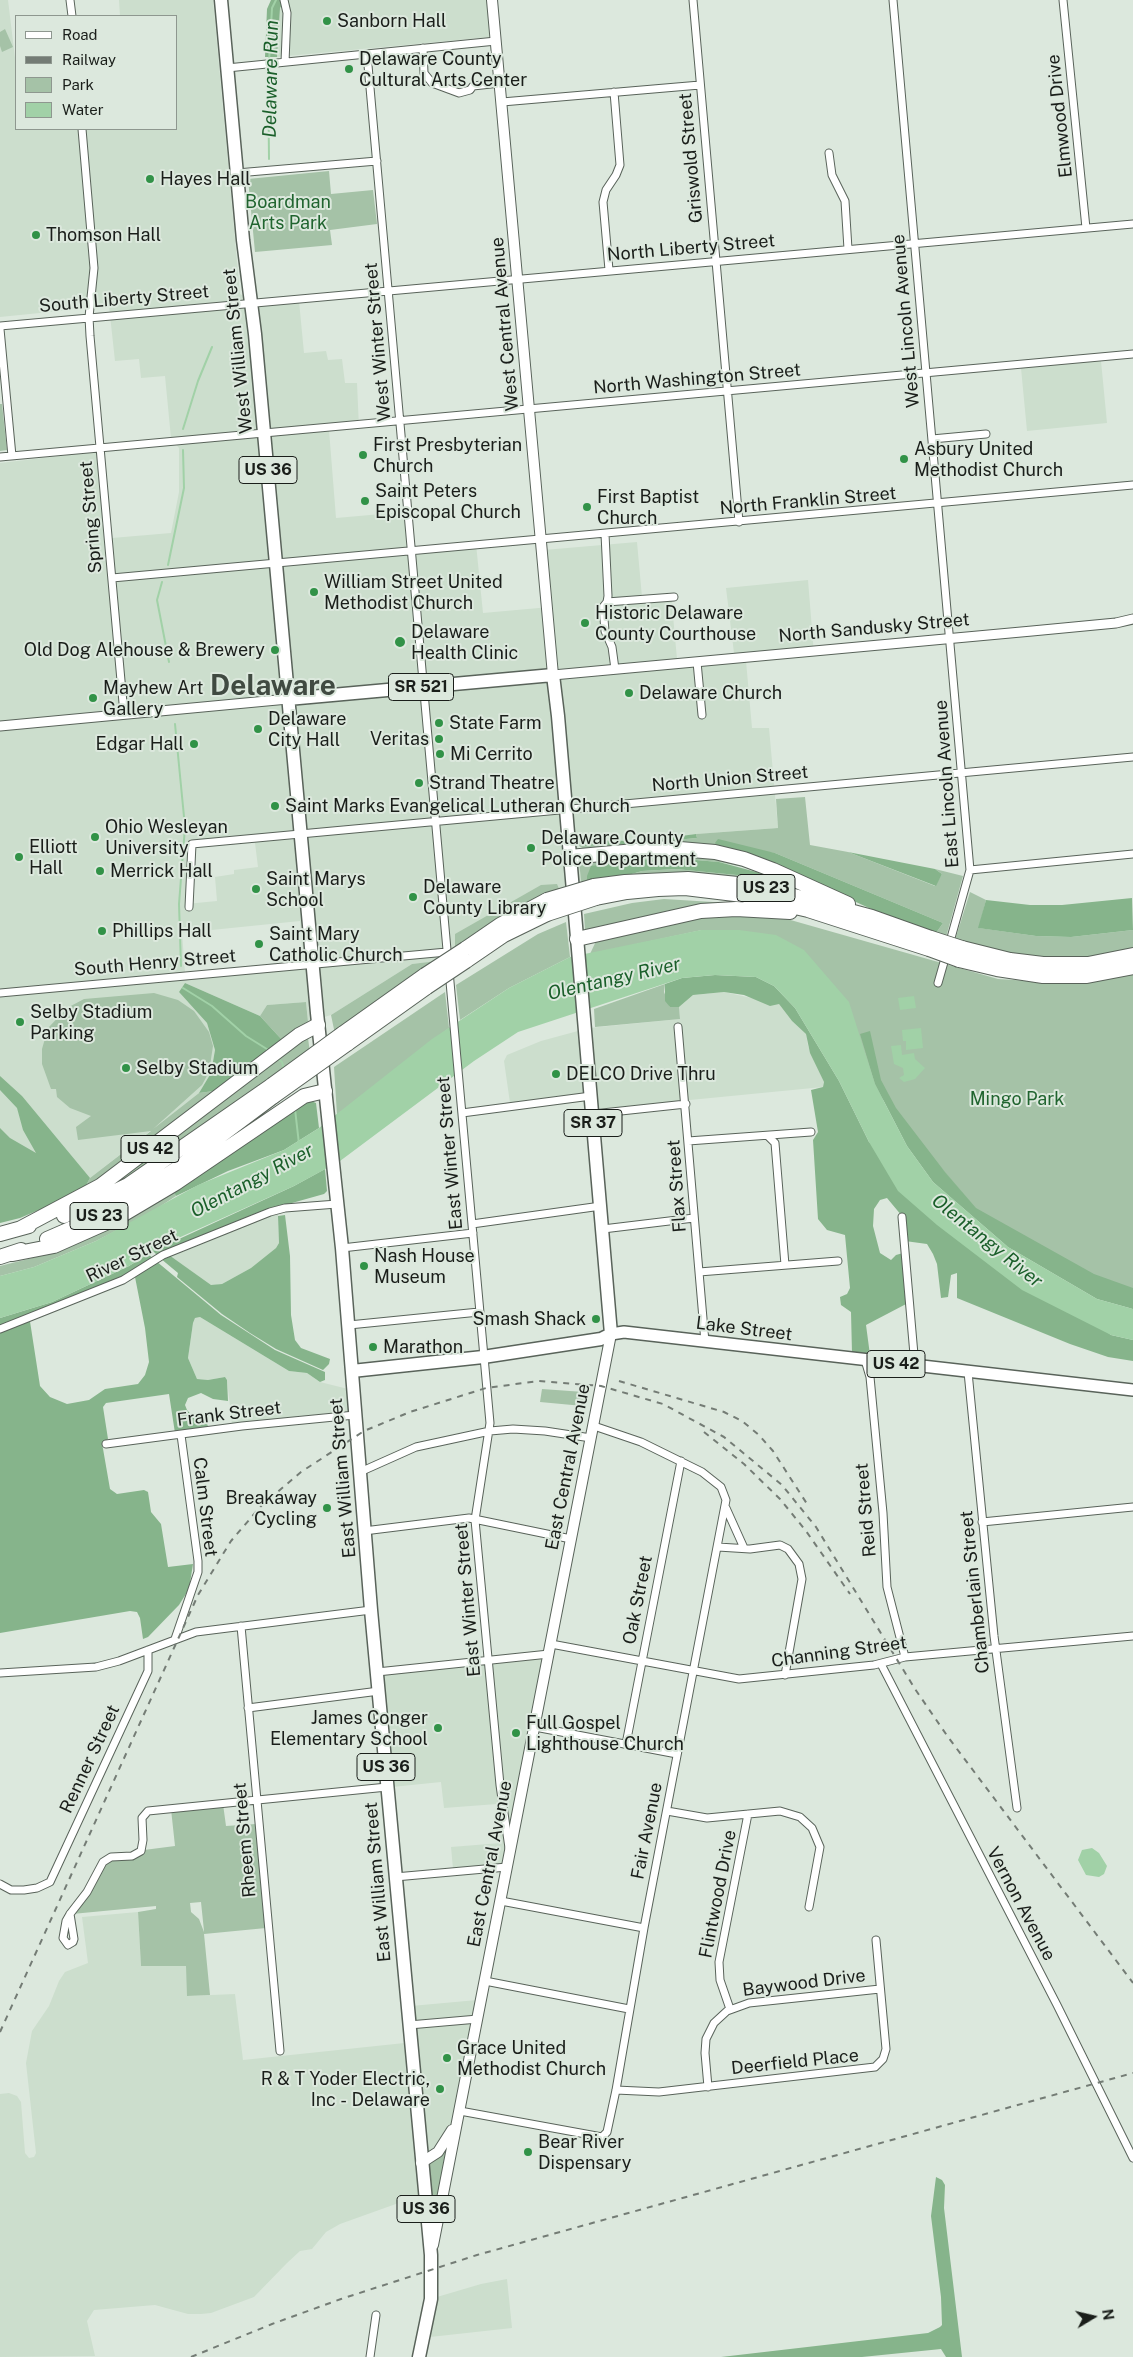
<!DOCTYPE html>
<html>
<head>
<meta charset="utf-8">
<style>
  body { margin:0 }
  #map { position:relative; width:1133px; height:2357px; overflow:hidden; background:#dce8dd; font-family:"Public Sans",sans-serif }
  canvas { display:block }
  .legend { position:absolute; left:15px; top:15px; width:162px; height:115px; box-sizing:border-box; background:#dce8dd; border:1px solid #8e978f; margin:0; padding:6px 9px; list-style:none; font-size:15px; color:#1a1e1a }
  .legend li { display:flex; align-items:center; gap:10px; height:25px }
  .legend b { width:25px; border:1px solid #8e978f }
  .north { position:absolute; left:1068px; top:2292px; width:50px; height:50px; -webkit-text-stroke:4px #dce8dd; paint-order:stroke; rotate:81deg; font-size:14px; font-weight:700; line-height:20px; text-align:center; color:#1a1e1a }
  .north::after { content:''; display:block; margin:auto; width:18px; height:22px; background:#1a1e1a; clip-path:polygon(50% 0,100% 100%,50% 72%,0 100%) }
</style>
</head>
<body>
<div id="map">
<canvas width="1133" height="2357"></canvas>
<ul class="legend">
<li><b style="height:6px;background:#fff"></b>Road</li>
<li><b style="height:6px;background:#747c75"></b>Railway</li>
<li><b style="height:14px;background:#a5c2a7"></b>Park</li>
<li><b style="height:14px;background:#a1d1a7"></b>Water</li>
</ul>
<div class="north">N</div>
</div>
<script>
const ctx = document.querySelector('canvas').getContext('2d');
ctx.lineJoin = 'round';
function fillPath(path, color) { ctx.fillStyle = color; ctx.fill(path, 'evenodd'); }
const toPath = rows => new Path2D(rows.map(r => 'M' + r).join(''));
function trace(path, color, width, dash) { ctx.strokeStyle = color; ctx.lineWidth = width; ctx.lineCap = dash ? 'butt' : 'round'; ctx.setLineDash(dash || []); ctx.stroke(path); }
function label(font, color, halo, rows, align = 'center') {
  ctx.font = font + ' "Public Sans",sans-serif'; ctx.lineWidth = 4; ctx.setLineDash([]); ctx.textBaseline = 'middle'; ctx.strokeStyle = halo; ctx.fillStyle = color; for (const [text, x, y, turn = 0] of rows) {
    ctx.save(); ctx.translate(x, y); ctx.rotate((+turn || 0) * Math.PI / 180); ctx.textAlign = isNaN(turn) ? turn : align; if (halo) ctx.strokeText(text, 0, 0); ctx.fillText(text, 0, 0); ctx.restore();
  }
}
fillPath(toPath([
  [0,0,8,0,16,66,16,129,176,129,176,16,120,16,119,0,213,0,240,294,258,305,299,301,304,353,326,351,328,360,342,359,345,383,357,383,359,428,329,430,336,518,404,512,407,551,476,544,483,613,550,607,544,550,637,542,642,597,671,594,677,659,734,653,726,588,808,580,814,654,746,661,752,728,769,728,778,828,696,834,642,841,602,839,578,841,582,888,439,961,412,964,331,1015,308,1022,306,1002,267,1005,260,1016,185,983,179,992,207,1023,215,1050,211,1073,199,1093,90,1178,0,1215,0,463,103,451,112,538,171,533,179,492,179,448,171,438,165,376,141,378,139,359,115,361,109,306,0,317],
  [255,843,258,867,234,870,234,874,215,877,217,901,186,904,188,847],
  [300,921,303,961,185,972,182,933],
  [285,0,487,0,490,37,277,57,280,8],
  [1101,361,1107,423,1027,431,1021,368],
  [724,992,779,1004,792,1021,806,1034,808,1046,824,1082,823,1087,598,1109,596,1091,510,1103,504,1061,507,1055,541,1041,589,1028,680,1019,679,1007,693,995],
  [278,1213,279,1243,276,1248,251,1268,222,1284,211,1286,169,1255],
  [200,1317,289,1371,307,1373,320,1382,348,1389,350,1411,232,1424,227,1380,225,1377,208,1380,197,1379,188,1358,193,1323,195,1318],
  [542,1659,504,1865,453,1869,451,1847,501,1843,497,1804,444,1808,441,1782,392,1787,381,1675],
  [138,1912,141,1966,187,1966,188,1996,235,1994,243,2060,414,2042,411,2006,477,2000,457,2110,430,2196,407,2200,340,2224,326,2232,312,2249,300,2251,287,2263,254,2297,211,2313,201,2314,188,2314,155,2305,94,2310,87,2321,95,2356,0,2357,0,2094,9,2093,17,2096,21,2102,25,2153,29,2158,34,2157,36,2153,26,2063,32,2031,49,2006,59,1981,65,1972,88,1963,82,1917],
  [507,2279,512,2328,430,2337,437,2297,481,2284]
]), '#ccdecd');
fillPath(toPath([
  [5,29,13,47,2,52,0,46,0,32],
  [329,171,331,194,373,190,377,224,330,230,332,245,255,252,248,179],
  [0,404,2,404,7,450,0,451],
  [805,797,810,845,848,852,935,886,942,874,935,869,963,876,946,937,936,933,943,923,775,853,718,847,586,850,579,846,577,841,584,840,585,846,632,844,697,838,696,834,778,828,776,799],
  [644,853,714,855,837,901,606,882,642,871,676,869,757,877,760,873,748,868,719,862,685,859,637,860,582,888,579,862],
  [557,884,560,891,455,952,455,934,541,885],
  [970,892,986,900,979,928,1036,936,1071,937,1133,930,1133,948,1087,959,1044,958,999,951,955,940],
  [664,899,746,904,585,930,584,914,632,903],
  [710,915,780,917,998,979,1063,983,1133,972,1133,1309,1008,1247,739,930,702,930,590,954,597,939],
  [566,922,570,957,509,988,460,1020,456,985,538,934],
  [437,961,335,1034,331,1015,412,964],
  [665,984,664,992,670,1007,679,1007,680,1019,595,1027,594,1009],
  [445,992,449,1028,337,1115,334,1067],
  [154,993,178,1000,194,1011,209,1032,213,1046,209,1072,202,1085,153,1129,199,1093,221,1090,83,1191,90,1178,151,1131,78,1140,76,1127,91,1116,70,1108,57,1097,56,1089,51,1089,42,1064,42,1049,46,1035,50,1034,49,1027,67,1008,84,999],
  [306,1002,308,1022,283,1041,260,1016,267,1005],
  [308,1038,310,1053,157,1160,110,1188,112,1182,289,1047],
  [173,1189,176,1196,150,1213,96,1241,34,1267,0,1276,0,1266,40,1256,81,1240],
  [542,1389,584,1392,583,1406,540,1402],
  [223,1804,226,1826,256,1824,266,1928,204,1934,210,1995,187,1996,186,1966,141,1966,138,1912,156,1909,156,1906,72,1914,107,1861,144,1850,175,1846,171,1809],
  [201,1902,204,1931,204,1932,199,1919,191,1912,190,1903],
  [454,2133,435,2219,432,2219,427,2164]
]), '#a5c2a7');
fillPath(toPath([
  [271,0,285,0,280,8,277,57,265,57,267,9],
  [696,834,697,838,632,844,585,846,585,840,642,841],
  [718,839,775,853,943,923,936,933,869,908,778,866,718,847,715,843],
  [848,852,935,869,942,874,936,886],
  [684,859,719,862,760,873,757,877,676,869,642,871,587,887,587,876,591,866,637,860],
  [1132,898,1133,930,1071,937,1036,936,978,928,986,900,1030,905,1062,905],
  [715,975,756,977,774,986,795,1008,839,1081,869,1142,1111,1335,1133,1340,1133,1361,1108,1357,1070,1344,957,1298,957,1273,951,1275,948,1297,941,1298,937,1264,933,1254,927,1244,905,1241,902,1216,887,1198,880,1200,874,1209,873,1226,880,1253,891,1260,896,1255,903,1253,908,1303,866,1325,870,1355,852,1353,851,1312,841,1305,840,1297,847,1294,850,1288,845,1235,827,1230,818,1219,813,1140,818,1132,811,1090,823,1087,824,1082,810,1053,806,1034,792,1021,779,1004,770,1006,744,995,724,992,693,995,679,1007,670,1007,665,1001,665,984,682,978],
  [185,983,260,1016,283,1041,221,1090,199,1093,211,1073,215,1050,207,1023,179,992],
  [870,1031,881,1080,896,1108,945,1172,976,1208,1094,1274,1133,1288,1133,1309,1097,1299,1008,1247,933,1182,907,1146,875,1084,860,1034],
  [0,1076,22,1096,90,1178,83,1191,20,1218,0,1223,0,1128,10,1138,36,1153,23,1130,17,1108,0,1090],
  [309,1100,316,1103,319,1128,284,1150,228,1171,176,1196,173,1190],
  [325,1169,327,1191,324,1194,267,1210,158,1256,153,1251,294,1186],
  [285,1215,290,1256,291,1315,295,1340,301,1348,330,1359,329,1364,323,1370,276,1349,250,1333,222,1314,177,1277,178,1273,160,1258,169,1255,211,1285,222,1284,251,1268,276,1248,279,1243,278,1216],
  [148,1254,154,1259,136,1271,29,1315,40,1386,50,1397,67,1404,89,1400,105,1389,138,1384,145,1375,149,1362,145,1328,135,1277,156,1261,221,1315,275,1350,325,1372,325,1380,320,1382,307,1373,289,1371,200,1317,195,1318,193,1323,188,1358,197,1379,208,1380,225,1377,227,1380,228,1401,213,1399,201,1393,188,1398,185,1405,187,1410,196,1420,207,1424,209,1428,175,1433,169,1394,106,1403,103,1407,108,1439,102,1443,110,1489,117,1494,144,1490,148,1492,151,1512,161,1524,168,1567,193,1564,189,1589,179,1605,148,1637,143,1639,140,1618,137,1612,130,1611,0,1633,0,1318,52,1302,129,1266],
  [936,2177,942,2180,945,2185,944,2208,962,2357,946,2357,941,2349,862,2357,721,2357,928,2333,940,2327,942,2325,941,2297,931,2216]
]), '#86b48b');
fillPath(toPath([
  [701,930,739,930,776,935,804,950,849,1002,875,1084,907,1146,933,1182,1008,1247,1097,1299,1133,1309,1133,1340,1111,1335,1022,1290,937,1225,898,1191,869,1142,839,1081,795,1008,774,986,756,977,715,975,682,978,518,1032,474,1061,340,1161,294,1186,165,1244,129,1266,52,1302,0,1318,0,1276,34,1267,96,1241,198,1185,284,1150,319,1128,432,1039,509,988,570,957],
  [914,996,916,1008,900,1010,898,998],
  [921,1028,923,1048,906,1050,906,1041,903,1041,902,1030],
  [901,1045,902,1055,914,1053,915,1059,925,1068,915,1079,904,1082,899,1078,904,1075,903,1068,894,1064,891,1046],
  [1092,1848,1099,1853,1107,1866,1104,1874,1099,1877,1086,1875,1078,1860,1082,1850]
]), '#a1d1a7');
trace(toPath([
  [269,62,272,8,276,0],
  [268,66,269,159],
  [183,429,198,381,212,347],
  [168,565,184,488,183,450],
  [162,582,157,600,169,662],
  [175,724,185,827,179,904,181,966],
  [183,988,212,1006,246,1036,270,1051],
  [277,1058,282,1062,284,1070],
  [295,1109,299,1144]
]), '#a1d1a7', 2);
const minor = toPath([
  [70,0,72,16],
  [284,0,287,13,285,62],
  [693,0,739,522],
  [893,0,970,870,949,945],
  [1063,0,1086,228],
  [423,48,424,73,432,83,459,93,470,90,473,86,500,83],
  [367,54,448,961],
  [227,68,496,41],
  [502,102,700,85],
  [82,129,94,268,89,317,90,336,124,714],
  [829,153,832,175,845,201,848,249],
  [237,173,377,161],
  [609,270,603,202,606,190,616,175,620,165,614,92],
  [0,326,1133,224],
  [0,329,12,456],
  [932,439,986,434],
  [0,457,1133,354],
  [605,534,608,596,607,602,603,607,605,631,612,647,615,669],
  [112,578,1133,485],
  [607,602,674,597],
  [697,662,702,715],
  [970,870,1133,854],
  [189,907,192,844,1133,757],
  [449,971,490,1423,475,1520,500,1785,509,1848],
  [938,983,946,955],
  [0,993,447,952],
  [678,1027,705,1342],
  [462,1113,591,1096],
  [593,1114,686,1104],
  [768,1136,775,1143,785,1265],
  [688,1141,811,1132],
  [902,1217,915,1366],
  [472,1224,601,1206],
  [603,1229,694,1218],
  [342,1248,473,1233],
  [699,1272,838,1261],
  [349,1325,479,1312],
  [0,1329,123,1280,163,1255,270,1212,285,1208,337,1204],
  [865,1360,870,1377,883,1513,887,1587,905,1657],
  [968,1372,994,1636,1017,1808],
  [106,1444,242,1426,355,1415],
  [360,1472,416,1447,490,1431,513,1429,545,1431,591,1438],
  [726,1508,744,1548],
  [982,1522,1133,1507],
  [364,1531,469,1518,571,1539],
  [718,1547,750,1549,780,1545,788,1549,799,1564,802,1579,785,1675],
  [241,1626,280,2051],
  [175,1639,198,1572,198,1561,181,1435],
  [551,1644,739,1679,874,1665,905,1657,1133,1636],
  [881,1664,1057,2005,1133,2158],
  [377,1672,549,1654],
  [0,1673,96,1667,119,1661,196,1632,371,1610],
  [248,1708,379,1691],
  [535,1727,677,1754],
  [626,1744,681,1461],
  [667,1811,707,1818,780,1811,800,1817,812,1828,820,1847,809,1907],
  [395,1877,507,1867],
  [0,1884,11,1890,24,1890,37,1888,50,1882,148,1671,148,1650],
  [501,1901,644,1928],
  [70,1914,74,1939,73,1942,68,1945,63,1938,66,1921,70,1914,87,1892,103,1862,111,1857,132,1856,141,1851,143,1840,142,1818,148,1811,387,1787],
  [485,1981,629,2009],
  [730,2009,720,1980,719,1962,748,1814],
  [409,2025,478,2019],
  [708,2087,705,2053,706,2039,714,2023,727,2011,749,2003,880,1989],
  [616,2090,659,2092,875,2067,883,2059,886,2049,876,1940],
  [460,2111,602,2137,607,2132,616,2090,644,1928,726,1500,721,1487,702,1472,641,1442,594,1426],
  [370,2357,376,2315]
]);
const tertiary = toPath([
  [553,675,1032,631,1116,623,1133,619],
  [0,726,288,699]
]);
const secondary = toPath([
  [492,0,553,675],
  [421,2163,438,2152,452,2130],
  [433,2245,611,1334]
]);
const primary = toPath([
  [611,1334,624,1332,1133,1390]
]);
const trunk = toPath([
  [221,0,243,240,255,334,317,1013,342,1248,371,1610,431,2255,431,2299,419,2357],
  [288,699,553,675,558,716,611,1334,601,1339,483,1357,352,1371]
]);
const motorway = toPath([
  [569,857,668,848,715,852,744,859,773,870,848,904],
  [594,886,625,882,688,879,757,886,872,917,931,938],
  [596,898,627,892,658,889,685,888,743,895,808,910,929,949],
  [577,939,701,911,736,909,790,912],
  [962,948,1010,960,1043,964,1088,964,1133,955],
  [465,949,500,925,547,900],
  [959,960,997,969,1043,976,1087,976,1133,967],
  [466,961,504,935,547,914],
  [342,1034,425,975],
  [347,1044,427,987],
  [64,1216,128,1185,272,1085],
  [21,1228,100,1186,299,1035,318,1025],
  [0,1234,29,1226],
  [47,1239,93,1219,141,1192,179,1167,274,1096],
  [13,1254,54,1246,117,1218,176,1183,304,1096,325,1091],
  [0,1257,21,1250]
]);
trace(minor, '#59635a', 9);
trace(tertiary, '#59635a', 11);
trace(secondary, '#59635a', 12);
trace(primary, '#59635a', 14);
trace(trunk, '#59635a', 15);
trace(motorway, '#59635a', 16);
trace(minor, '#fff', 7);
trace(tertiary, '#fff', 9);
trace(secondary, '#fff', 10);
trace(primary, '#fff', 11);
trace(trunk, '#fff', 12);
trace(motorway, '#fff', 14);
trace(toPath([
  [619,1381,724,1412,742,1421,759,1435,773,1451,809,1507],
  [704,1432,744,1464,780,1499,806,1531,850,1594],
  [0,2032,198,1595,231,1541,261,1506,301,1472,364,1431,410,1412,486,1388,539,1381,601,1386,663,1404,724,1437,782,1485,816,1527,915,1689,948,1737,1133,1983],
  [191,2357,272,2324,341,2299,477,2255,1133,2073]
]), '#747c75', 2, [6, 6]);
const motorwayBridge = toPath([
  [547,900,594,886],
  [547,914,596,898],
  [931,938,962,948],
  [929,949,959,960],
  [425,975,465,949],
  [427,987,466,961],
  [272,1085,342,1034],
  [274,1096,347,1044]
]);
trace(motorwayBridge, '#59635a', 16, []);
trace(motorwayBridge, '#fff', 14);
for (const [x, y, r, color] of [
  [327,21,5,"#319247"],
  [349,69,5,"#319247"],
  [150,179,5,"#319247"],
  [36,235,5,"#319247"],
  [363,455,5,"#319247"],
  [904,459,5,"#319247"],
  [365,501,5,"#319247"],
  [587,507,5,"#319247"],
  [314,592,5,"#319247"],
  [585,623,5,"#319247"],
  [400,642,6,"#319247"],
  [275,650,5,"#319247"],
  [629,693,5,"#319247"],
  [93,698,5,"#319247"],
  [439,723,5,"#319247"],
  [258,729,5,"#319247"],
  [439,739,5,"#319247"],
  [194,744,5,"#319247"],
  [440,754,5,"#319247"],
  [419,783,5,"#319247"],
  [275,806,5,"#319247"],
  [95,837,5,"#319247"],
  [531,848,5,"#319247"],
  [19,857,5,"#319247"],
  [100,871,5,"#319247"],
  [256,889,5,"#319247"],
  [413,897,5,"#319247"],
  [102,931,5,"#319247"],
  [259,944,5,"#319247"],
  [20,1022,5,"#319247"],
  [126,1068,5,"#319247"],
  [556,1074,5,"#319247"],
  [364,1266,5,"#319247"],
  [596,1319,5,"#319247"],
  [373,1347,5,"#319247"],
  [327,1508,5,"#319247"],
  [438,1728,5,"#319247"],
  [516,1733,5,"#319247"],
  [447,2058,5,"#319247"],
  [440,2089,5,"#319247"],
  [528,2152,5,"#319247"]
]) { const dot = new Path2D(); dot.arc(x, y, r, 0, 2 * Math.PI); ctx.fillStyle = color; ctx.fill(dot); trace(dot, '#dce8dd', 2); }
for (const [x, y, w] of [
  [268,470,58],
  [421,687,65],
  [766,888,58],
  [593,1123,58],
  [150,1149,58],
  [99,1216,58],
  [896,1364,58],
  [386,1767,58],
  [426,2209,58]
]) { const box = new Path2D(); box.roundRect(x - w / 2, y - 13.5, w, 27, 4); ctx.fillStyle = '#dce8dd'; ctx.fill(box); trace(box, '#1a1e1a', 1); }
label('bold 16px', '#1a1e1a', null, [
  ["US 36",268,470],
  ["SR 521",421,687],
  ["US 23",766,888],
  ["SR 37",593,1123],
  ["US 42",150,1149],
  ["US 23",99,1216],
  ["US 42",896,1364],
  ["US 36",386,1767],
  ["US 36",426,2209]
]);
label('18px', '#1a1e1a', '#dce8dd', [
  ["Sanborn Hall",337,21],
  ["Delaware County",359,59],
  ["Cultural Arts Center",359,80],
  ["Hayes Hall",160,179],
  ["Thomson Hall",46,235],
  ["First Presbyterian",373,445],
  ["Church",373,466],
  ["Asbury United",914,449],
  ["Methodist Church",914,470],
  ["Saint Peters",375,491],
  ["Episcopal Church",375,512],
  ["First Baptist",597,497],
  ["Church",597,518],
  ["William Street United",324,582],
  ["Methodist Church",324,603],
  ["Historic Delaware",595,613],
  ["County Courthouse",595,634],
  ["Delaware",411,632],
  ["Health Clinic",411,653],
  ["Old Dog Alehouse & Brewery",265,650,"right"],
  ["Mayhew Art",103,688],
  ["Gallery",103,709],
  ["Delaware Church",639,693],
  ["Delaware",268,719],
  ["City Hall",268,740],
  ["State Farm",449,723],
  ["Veritas",429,739,"right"],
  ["Edgar Hall",184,744,"right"],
  ["Mi Cerrito",450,754],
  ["Strand Theatre",429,783],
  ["Saint Marks Evangelical Lutheran Church",285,806],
  ["Ohio Wesleyan",105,827],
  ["University",105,848],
  ["Delaware County",541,838],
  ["Police Department",541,859],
  ["Elliott",29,847],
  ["Hall",29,868],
  ["Merrick Hall",110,871],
  ["Saint Marys",266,879],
  ["School",266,900],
  ["Delaware",423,887],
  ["County Library",423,908],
  ["Phillips Hall",112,931],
  ["Saint Mary",269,934],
  ["Catholic Church",269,955],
  ["Selby Stadium",30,1012],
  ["Parking",30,1033],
  ["Selby Stadium",136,1068],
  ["DELCO Drive Thru",566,1074],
  ["Nash House",374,1256],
  ["Museum",374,1277],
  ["Smash Shack",586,1319,"right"],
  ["Marathon",383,1347],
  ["Breakaway",317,1498,"right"],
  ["Cycling",317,1519,"right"],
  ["James Conger",428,1718,"right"],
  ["Elementary School",428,1739,"right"],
  ["Full Gospel",526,1723],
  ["Lighthouse Church",526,1744],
  ["Grace United",457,2048],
  ["Methodist Church",457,2069],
  ["R & T Yoder Electric,",430,2079,"right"],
  ["Inc - Delaware",430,2100,"right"],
  ["Bear River",538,2142],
  ["Dispensary",538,2163]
], 'left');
label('18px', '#1a1e1a', '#dce8dd', [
  ["Elmwood Drive",1060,116,-96],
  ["Griswold Street",691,158,-95],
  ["North Liberty Street",691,248,-5],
  ["South Liberty Street",124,299,-5],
  ["West Lincoln Avenue",906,321,-95],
  ["West Central Avenue",505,324,-95],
  ["West Winter Street",378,342,-95],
  ["West William Street",238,351,-96],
  ["North Washington Street",697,379,-5],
  ["North Franklin Street",808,501,-5],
  ["Spring Street",91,517,-95],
  ["North Sandusky Street",874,628,-5],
  ["North Union Street",730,779,-5],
  ["East Lincoln Avenue",947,784,-94],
  ["South Henry Street",155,963,-5],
  ["East Winter Street",450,1153,-95],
  ["Flax Street",677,1186,-94],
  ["River Street",132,1256,-26],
  ["Lake Street",744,1329,7],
  ["Frank Street",229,1414,-7],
  ["East Central Avenue",568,1467,-79],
  ["East William Street",343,1478,-95],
  ["Calm Street",205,1507,83],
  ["Reid Street",866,1510,-95],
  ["Chamberlain Street",975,1592,-96],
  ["East Winter Street",468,1600,-95],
  ["Oak Street",638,1600,-79],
  ["Channing Street",839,1652,-8],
  ["Renner Street",90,1759,-65],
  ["Fair Avenue",647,1831,-79],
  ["Rheem Street",245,1840,-95],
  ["East Central Avenue",490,1864,-79],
  ["East William Street",378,1882,-95],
  ["Flintwood Drive",718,1894,-79],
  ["Vernon Avenue",1021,1904,62],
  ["Baywood Drive",804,1983,-7],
  ["Deerfield Place",795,2062,-6]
]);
label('18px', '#20642f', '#dce8dd', [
  ["Boardman",288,202],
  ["Arts Park",288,223],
  ["Mingo Park",1017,1099]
]);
label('italic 19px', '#1a5f2a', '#dce8dd', [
  ["Delaware Run",271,79,-89],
  ["Olentangy River",614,979,-13],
  ["Olentangy River",252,1181,-28],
  ["Olentangy River",987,1241,39]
]);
label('bold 28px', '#404a41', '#dce8dd', [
  ["Delaware",273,686]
]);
</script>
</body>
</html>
